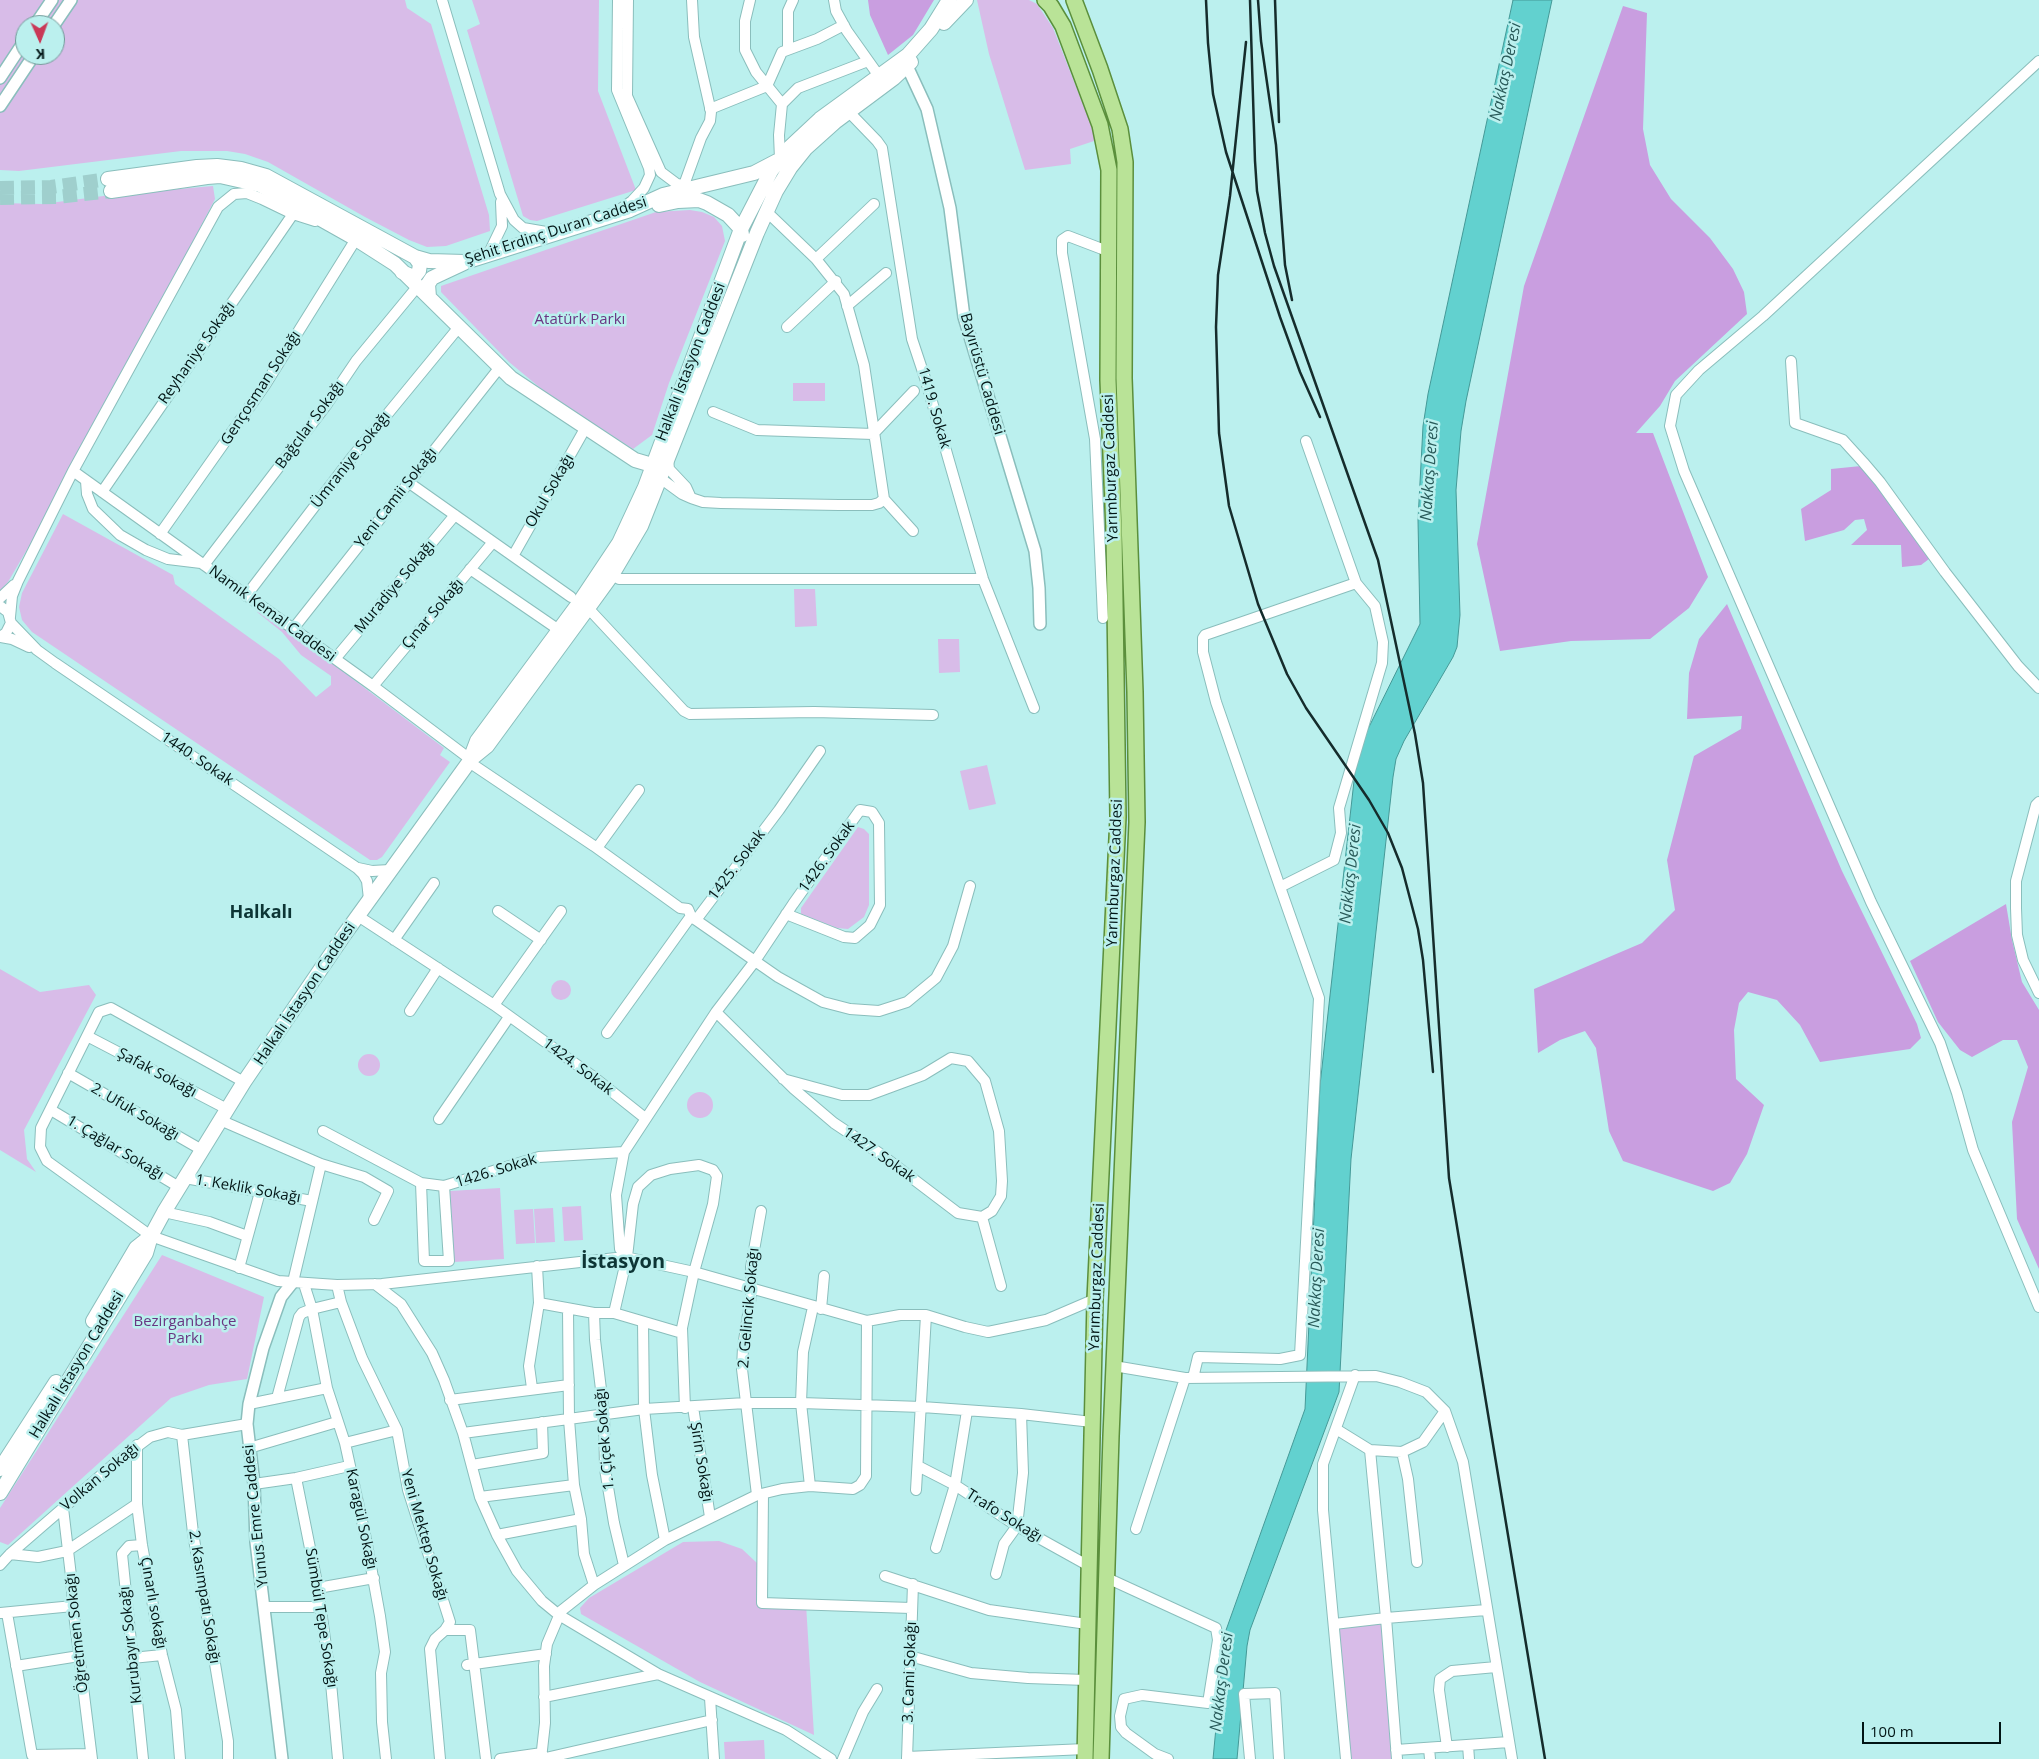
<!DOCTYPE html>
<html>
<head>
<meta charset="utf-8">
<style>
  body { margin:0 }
  #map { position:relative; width:2039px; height:1759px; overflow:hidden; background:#bbf0ee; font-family:"Open Sans",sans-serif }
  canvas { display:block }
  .north { position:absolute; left:15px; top:15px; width:50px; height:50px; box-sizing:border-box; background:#bbf0ee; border:1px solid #719897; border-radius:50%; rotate:178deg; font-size:14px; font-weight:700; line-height:20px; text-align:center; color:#021515 }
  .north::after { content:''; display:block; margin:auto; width:18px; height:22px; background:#c93957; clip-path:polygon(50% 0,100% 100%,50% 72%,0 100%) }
  .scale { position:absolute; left:1862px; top:1722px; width:139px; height:22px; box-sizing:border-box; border:2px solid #021515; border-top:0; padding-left:6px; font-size:15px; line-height:18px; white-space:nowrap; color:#021515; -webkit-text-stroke:4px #bbf0ee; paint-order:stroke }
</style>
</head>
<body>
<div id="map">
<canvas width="2039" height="1759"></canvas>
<div class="north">K</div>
<div class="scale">100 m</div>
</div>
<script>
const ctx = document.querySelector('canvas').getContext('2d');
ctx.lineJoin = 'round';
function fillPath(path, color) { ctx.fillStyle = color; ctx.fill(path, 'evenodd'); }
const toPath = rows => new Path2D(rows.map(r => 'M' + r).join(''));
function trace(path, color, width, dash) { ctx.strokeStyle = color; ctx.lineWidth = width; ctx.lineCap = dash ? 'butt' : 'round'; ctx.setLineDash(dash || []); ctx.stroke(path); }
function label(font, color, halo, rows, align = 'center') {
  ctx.font = font + ' "Open Sans",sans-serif'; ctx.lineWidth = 5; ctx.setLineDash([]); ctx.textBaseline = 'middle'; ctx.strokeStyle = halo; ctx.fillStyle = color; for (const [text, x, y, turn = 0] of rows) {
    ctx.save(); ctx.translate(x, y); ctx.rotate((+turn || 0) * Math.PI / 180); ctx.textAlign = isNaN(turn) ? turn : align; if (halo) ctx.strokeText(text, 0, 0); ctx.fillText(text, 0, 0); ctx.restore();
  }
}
fillPath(toPath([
  [0,0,405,0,407,8,431,24,489,215,490,231,446,246,427,247,409,240,365,217,268,162,245,154,227,151,181,151,19,171,0,170],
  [25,25,55,25,55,55,25,55],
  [472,0,599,0,598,91,636,190,537,221,530,220,523,216,467,30,480,24],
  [977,0,1029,0,1037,4,1053,28,1097,140,1070,149,1071,164,1025,170,989,54],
  [213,186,215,199,73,471,8,582,0,591,0,203,42,204,111,195],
  [690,210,702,212,714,217,722,226,725,241,669,383,652,435,633,449,550,396,509,362,441,292,441,286,656,212],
  [793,383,825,383,825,401,793,401],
  [63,514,173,575,175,584,279,659,316,697,331,685,331,676,301,655,282,632,257,612,259,608,444,748,440,755,450,762,382,857,377,860,370,860,32,632,22,620,19,607,22,593],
  [794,589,815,589,817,626,795,627],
  [938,639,959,639,960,672,939,673],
  [987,765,996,804,969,810,960,771],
  [858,827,864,829,869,834,869,905,864,917,848,929,837,928,801,914,801,908],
  [0,969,40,992,89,985,96,995,24,1130,27,1159,36,1172,0,1150],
  '551 990a10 10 0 1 1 20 0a10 10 0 1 1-20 0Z',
  '358 1065a11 11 0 1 1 22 0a11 11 0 1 1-22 0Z',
  '687 1105a13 13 0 1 1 26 0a13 13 0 1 1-26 0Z',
  [500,1188,504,1259,454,1262,450,1191],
  [581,1206,583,1240,564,1241,562,1207],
  [553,1208,555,1242,536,1243,534,1209],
  [533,1209,535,1243,516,1244,514,1210],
  [162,1255,264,1297,247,1379,209,1385,171,1398,8,1545,0,1542,0,1508],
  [719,1541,742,1549,757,1563,761,1601,806,1604,814,1735,700,1682,581,1614,580,1608,589,1598,683,1542],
  [1387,1624,1396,1759,1349,1759,1339,1625],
  [764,1740,765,1759,725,1759,724,1742]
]), '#d8bce8');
fillPath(toPath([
  [868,0,934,0,913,35,888,55,870,15],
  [1623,6,1647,13,1643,129,1650,165,1671,199,1710,238,1733,269,1744,292,1747,314,1675,381,1660,406,1636,433,1653,433,1708,577,1689,608,1650,639,1571,641,1500,651,1477,544,1524,286],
  [1861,466,1933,556,1921,565,1902,567,1901,545,1851,545,1867,530,1864,519,1855,520,1844,530,1805,541,1801,509,1831,490,1831,469],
  [1727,604,1842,871,1917,1024,1921,1038,1910,1049,1820,1062,1800,1025,1777,1000,1748,992,1739,1003,1734,1030,1736,1079,1764,1105,1747,1154,1730,1183,1713,1191,1623,1161,1609,1131,1596,1048,1585,1031,1560,1040,1538,1053,1534,989,1642,943,1675,910,1667,860,1694,756,1741,729,1742,716,1687,719,1689,673,1699,639],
  [2006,904,2012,940,2022,982,2039,1010,2039,1269,2017,1219,2012,1122,2028,1067,2017,1040,2003,1040,1972,1057,1960,1050,1938,1022,1910,961]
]), '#c99ee0');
const water = toPath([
  [1513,0,1552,0,1466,401,1461,431,1456,490,1460,615,1457,647,1453,657,1404,741,1396,759,1393,777,1351,1159,1339,1392,1250,1630,1247,1646,1237,1759,1213,1759,1225,1633,1305,1409,1320,1085,1355,772,1364,737,1420,624,1418,520,1423,426,1428,394,1513,0]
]);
fillPath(water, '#62d1cf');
trace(water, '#459997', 1);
trace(toPath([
  [0,188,51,187,108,179],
  [0,198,56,197,111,191]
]), '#9fcfcd', 14, [14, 7]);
const minor = toPath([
  [442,0,500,194,514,220,523,228,552,233],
  [618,0,617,90,649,168,650,175,644,188,632,201,619,210],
  [628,0,627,96,661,172,677,184,692,187],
  [750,0,745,21,745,50,756,72,782,104],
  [834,0,836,11,847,31,879,76],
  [788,49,788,11,793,0],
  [2039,61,1763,316,1699,370,1676,395,1670,426,1684,471,1871,902,1940,1043,1957,1093,1973,1150,2039,1307],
  [710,109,767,86,782,52,817,39,844,25],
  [848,111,877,141,882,148,912,339,926,381,983,579,1034,708],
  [780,159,779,135,782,104,798,88,868,61],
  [684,185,701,138,710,121,711,112,694,37,692,0],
  [488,255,502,226,501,202],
  [816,259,874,204],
  [847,306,886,273],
  [787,327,836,281],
  [1791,361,1795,423,1843,440,1863,462,1880,482,1945,572,2018,666,2039,688],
  [713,412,757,430,873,434,914,391],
  [73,471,373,686,470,759],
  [660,478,682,494,691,498,686,487,669,469,668,459],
  [86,481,87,494,93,509,120,535,146,550,168,559,201,563],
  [408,482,571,597],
  [102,492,293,214],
  [691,498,703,502,721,503,839,505,872,505,879,503,884,499,864,365,844,294,816,259,767,212],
  [884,499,913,531],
  [160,534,265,385,356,239],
  [513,556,586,427],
  [204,565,327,404,356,361,417,287],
  [470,569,559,630],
  [612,575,619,579,983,579],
  [246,596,353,456,459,327],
  [0,598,14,585],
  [0,606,8,612,11,623,6,633,0,637],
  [588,608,684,711,690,714,814,712,933,715],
  [10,617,12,596,18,581,73,471,218,207,234,194,247,193,262,199,293,214,315,221],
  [1103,618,1095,439,1062,253,1062,240,1068,236,1110,252],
  [11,623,37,650,55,663,357,868,363,874,367,881,369,899],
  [293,629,500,367],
  [0,637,12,639,29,647],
  [335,659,455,515],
  [373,686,493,542],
  [469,762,594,846,680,908],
  [2039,802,2036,805,2016,881,2016,908,2017,935,2023,960,2039,993],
  [597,848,639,790],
  [358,868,372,871,390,870],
  [1280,887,1216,702,1203,652,1203,638,1205,635,1356,583],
  [680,908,688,909,691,916,696,920,778,977,823,1002,850,1009,879,1011,907,1002,936,978,953,946,970,886],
  [498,911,541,940],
  [358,916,494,1005,591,1075,645,1118],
  [696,920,779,810,820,751],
  [394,940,434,883],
  [494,1005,561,911],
  [410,1011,438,968],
  [716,1012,794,1089,834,1123,879,1153,958,1213,982,1217,992,1211,1001,1196,1002,1181,999,1131,985,1081,968,1061,951,1058,923,1075,869,1095,842,1095,783,1079],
  [607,1033,691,916],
  [87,1036,227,1109],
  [68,1073,202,1150],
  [244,1082,111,1008,99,1012,41,1128,40,1147,47,1161,151,1236,278,1281,337,1285,382,1284,625,1257,694,1272,867,1321,900,1315,926,1315,965,1327,988,1332,1046,1320,1095,1299],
  [51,1110,179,1187],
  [439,1119,509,1017],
  [220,1120,321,1164,364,1177,388,1191,374,1220],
  [323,1131,421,1183,444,1186,539,1157,624,1152],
  [185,1178,312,1201],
  [421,1183,424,1261,449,1261,444,1186],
  [164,1212,209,1222,247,1236],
  [982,1217,1001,1286],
  [620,1249,616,1195,624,1152,716,1012,755,961,793,904,860,810,872,812,879,823,880,905,870,925,855,938,844,937,786,914],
  [239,1268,260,1192],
  [293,1282,321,1164],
  [304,1284,312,1309,327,1388,345,1443,366,1539,380,1616,385,1652,381,1673,382,1722,386,1759],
  [375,1284,401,1304,432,1353,444,1380,463,1433,480,1497,497,1535,517,1571,542,1601,559,1615,658,1674,786,1730,831,1759],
  [337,1285,341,1302,362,1358,397,1430,408,1490,450,1622,445,1630,435,1639,430,1649,440,1759],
  [539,1303,594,1313,614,1313,627,1257,633,1204,638,1187,651,1175,670,1169,699,1165,713,1170,717,1176,713,1204,694,1272,682,1328,685,1408],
  [568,1309,569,1419,574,1485,581,1519,584,1554,594,1585],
  [821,1309,824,1276],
  [594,1313,595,1340,604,1414,605,1469,614,1523,624,1565],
  [614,1313,682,1333],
  [643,1322,644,1409,652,1475,665,1540],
  [1114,1366,1185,1378,1376,1376,1400,1382,1426,1392,1445,1411,1463,1462,1512,1759],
  [1193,1378,1198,1357,1280,1359,1300,1355,1319,998,1280,887,1334,860,1341,833,1339,808,1382,663,1383,642,1375,606,1356,583,1306,441],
  [532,1388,529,1366,539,1303,537,1266],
  [277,1398,299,1317,302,1313,312,1309,341,1302],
  [450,1400,569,1385],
  [249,1404,327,1388],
  [693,1407,710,1517],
  [1336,1429,1370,1450,1402,1452,1423,1442,1445,1411],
  [463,1433,644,1409,746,1403,801,1403,922,1407,1021,1414,1092,1422],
  [182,1435,193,1533,228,1741,228,1759],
  [345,1443,397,1430],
  [137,1445,137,1504,142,1545,162,1655,176,1710,180,1759],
  [249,1448,337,1422],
  [1370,1450,1386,1618,1397,1759],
  [1402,1452,1408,1479,1417,1562],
  [472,1465,543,1453,542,1422],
  [918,1466,955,1485,1017,1526,1089,1566],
  [296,1478,318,1588,331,1683,338,1759],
  [254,1484,296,1478,349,1466],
  [810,1486,801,1403,803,1352,813,1307],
  [916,1490,926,1315],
  [763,1494,762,1603,911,1608],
  [757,1495,742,1369,743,1347,752,1289,751,1267,761,1211],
  [480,1497,574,1485],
  [63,1508,71,1576,73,1606,92,1759],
  [1136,1529,1185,1378],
  [497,1535,581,1519],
  [142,1545,129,1546,122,1554,143,1759],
  [936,1548,955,1485,967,1411],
  [10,1554,38,1557,67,1551,137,1504],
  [0,1565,10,1554,114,1464,150,1437,168,1432,182,1435,247,1424],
  [996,1574,1004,1544,1017,1526,1023,1473,1021,1414],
  [885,1576,989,1610,1087,1624],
  [1107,1578,1216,1628,1218,1640,1208,1703,1142,1695,1124,1699,1120,1716,1121,1727,1126,1733,1155,1754,1168,1759],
  [318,1588,374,1578],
  [265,1607,320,1607],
  [0,1613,73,1606],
  [7,1613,32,1755,90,1754],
  [1334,1624,1386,1618,1486,1610],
  [445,1630,470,1630,486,1759],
  [910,1656,971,1673,1028,1678,1086,1680],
  [132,1658,162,1655],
  [467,1665,546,1654],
  [16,1666,79,1656],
  [544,1697,658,1674],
  [710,1698,714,1759],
  [1468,1745,1469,1759],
  [1447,1747,1439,1690,1440,1679,1452,1671,1496,1667],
  [1429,1748,1430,1759],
  [1396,1750,1509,1742],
  [907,1757,1085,1749],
  [500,1759,542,1753],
  [541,1759,545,1723,544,1666,547,1644,561,1611,594,1585,665,1540,757,1495,782,1489,810,1486,853,1489,860,1485,866,1476,867,1321],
  [541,1759,712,1720],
  [843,1759,863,1712,877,1689],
  [907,1759,913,1584],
  [1250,1759,1244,1694,1275,1693,1279,1759],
  [1346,1759,1323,1510,1323,1464,1355,1375]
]);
const tertiary = toPath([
  [35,25,52,0],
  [54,25,71,0],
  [907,66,927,109,950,208,964,317,1035,551,1039,588,1040,624],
  [0,78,25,40],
  [0,106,34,55],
  [282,1759,256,1542,254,1484,247,1424,249,1404,263,1348,281,1297,293,1282]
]);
const secondary = toPath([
  [944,23,966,0],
  [108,179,197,167,217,166,241,169,266,176,415,257,429,261,465,262,630,210,663,195,754,173,777,161],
  [111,191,207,177,220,176,260,185,356,239,395,264,511,378,635,460,652,465],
  [659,205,678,201,699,200,707,203,728,215,741,229,742,235],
  [402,272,411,276,415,276,419,271,420,264,415,257],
  [429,297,428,284,432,278,464,263],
  [471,759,487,746,588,608,612,575,641,526,757,233,776,191,790,168,806,148,835,122,894,78,911,62],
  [93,1321,136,1248,151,1236],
  [0,1469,56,1382],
  [0,1493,146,1253,151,1236,164,1212,244,1082,344,935,469,762,477,741,579,603,619,543,645,487,741,229,771,171,790,147,820,119,908,55,931,29,949,0]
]);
const primary = toPath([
  [1045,0,1051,6,1063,26,1100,125,1109,170,1108,380,1114,533,1118,817,1095,1299,1085,1759],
  [1074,0,1100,69,1120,129,1125,162,1124,378,1135,692,1137,822,1111,1436,1101,1759]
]);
trace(minor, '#8abebc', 12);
trace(tertiary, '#8abebc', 14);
trace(secondary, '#8abebc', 16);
trace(primary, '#5b8f3c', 18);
trace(minor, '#fff', 10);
trace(tertiary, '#fff', 11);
trace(secondary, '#fff', 14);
trace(primary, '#b9e397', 15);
trace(toPath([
  [1206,0,1208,43,1213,94,1226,152,1280,317,1300,372,1320,417],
  [1250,0,1255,161,1257,191,1265,233,1274,266,1378,560,1415,734,1423,783,1449,1178,1545,1759],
  [1258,0,1261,41,1276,145,1285,265,1292,300],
  [1275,0,1279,122],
  [1246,42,1230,196,1218,275,1216,327,1219,433,1229,506,1258,604,1287,674,1306,708,1369,800,1388,833,1402,868,1418,929,1423,960,1433,1072]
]), '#152c2c', 2.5);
label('15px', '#021515', '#bbf0ee', [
  ["Şehit Erdinç Duran Caddesi",556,231,-18],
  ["Reyhaniye Sokağı",197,353,-55],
  ["Halkalı İstasyon Caddesi",691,362,-69],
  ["Bayırüstü Caddesi",982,374,74],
  ["Gençosman Sokağı",261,388,-57],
  ["1419. Sokak",934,408,74],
  ["Bağcılar Sokağı",310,425,-54],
  ["Ümraniye Sokağı",351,460,-52],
  ["Yarımburgaz Caddesi",1111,468,-92],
  ["Okul Sokağı",550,491,-60],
  ["Yeni Camii Sokağı",396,498,-52],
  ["Muradiye Sokağı",395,587,-50],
  ["Namık Kemal Caddesi",272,614,36],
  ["Çınar Sokağı",433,614,-50],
  ["1440. Sokak",197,759,34],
  ["1426. Sokak",827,857,-54],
  ["1425. Sokak",737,865,-53],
  ["Yarımburgaz Caddesi",1115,873,-88],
  ["Halkalı İstasyon Caddesi",305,994,-56],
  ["1424. Sokak",578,1067,37],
  ["Şafak Sokağı",157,1073,28],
  ["2. Ufuk Sokağı",135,1112,30],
  ["1. Çağlar Sokağı",115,1148,31],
  ["1427. Sokak",879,1155,35],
  ["1426. Sokak",496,1171,-17],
  ["1. Keklik Sokağı",248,1189,10],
  ["Yarımburgaz Caddesi",1097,1277,-88],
  ["2. Gelincik Sokağı",749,1308,-85],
  ["Halkalı İstasyon Caddesi",77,1365,-59],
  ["1. Çiçek Sokağı",605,1439,-95],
  ["Şirin Sokağı",701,1462,81],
  ["Volkan Sokağı",100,1477,-40],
  ["Yunus Emre Caddesi",256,1516,-96],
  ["Trafo Sokağı",1004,1516,32],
  ["Karagül Sokağı",361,1519,78],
  ["Yeni Mektep Sokağı",424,1535,74],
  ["2. Kasımpatı Sokağı",204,1597,81],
  ["Çınarlı sokağı",153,1603,80],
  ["Sümbül Tepe Sokağı",321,1618,81],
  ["Öğretmen Sokağı",77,1633,-96],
  ["Kurubayır Sokağı",131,1645,-96],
  ["3. Cami Sokağı",910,1672,-88]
]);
label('15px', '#693582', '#bbf0ee', [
  ["Atatürk Parkı",580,320],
  ["Bezirganbahçe",185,1322],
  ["Parkı",185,1339]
]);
label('italic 16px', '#295a59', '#bbf0ee', [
  ["Nakkaş Deresi",1506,72,-78],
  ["Nakkaş Deresi",1430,471,-86],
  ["Nakkaş Deresi",1351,874,-84],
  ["Nakkaş Deresi",1317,1278,-87],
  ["Nakkaş Deresi",1222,1682,-83]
]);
label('bold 18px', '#0d3535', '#bbf0ee', [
  ["Halkalı",261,913]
]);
label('bold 20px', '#0d3535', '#bbf0ee', [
  ["İstasyon",623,1262]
]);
</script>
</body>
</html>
